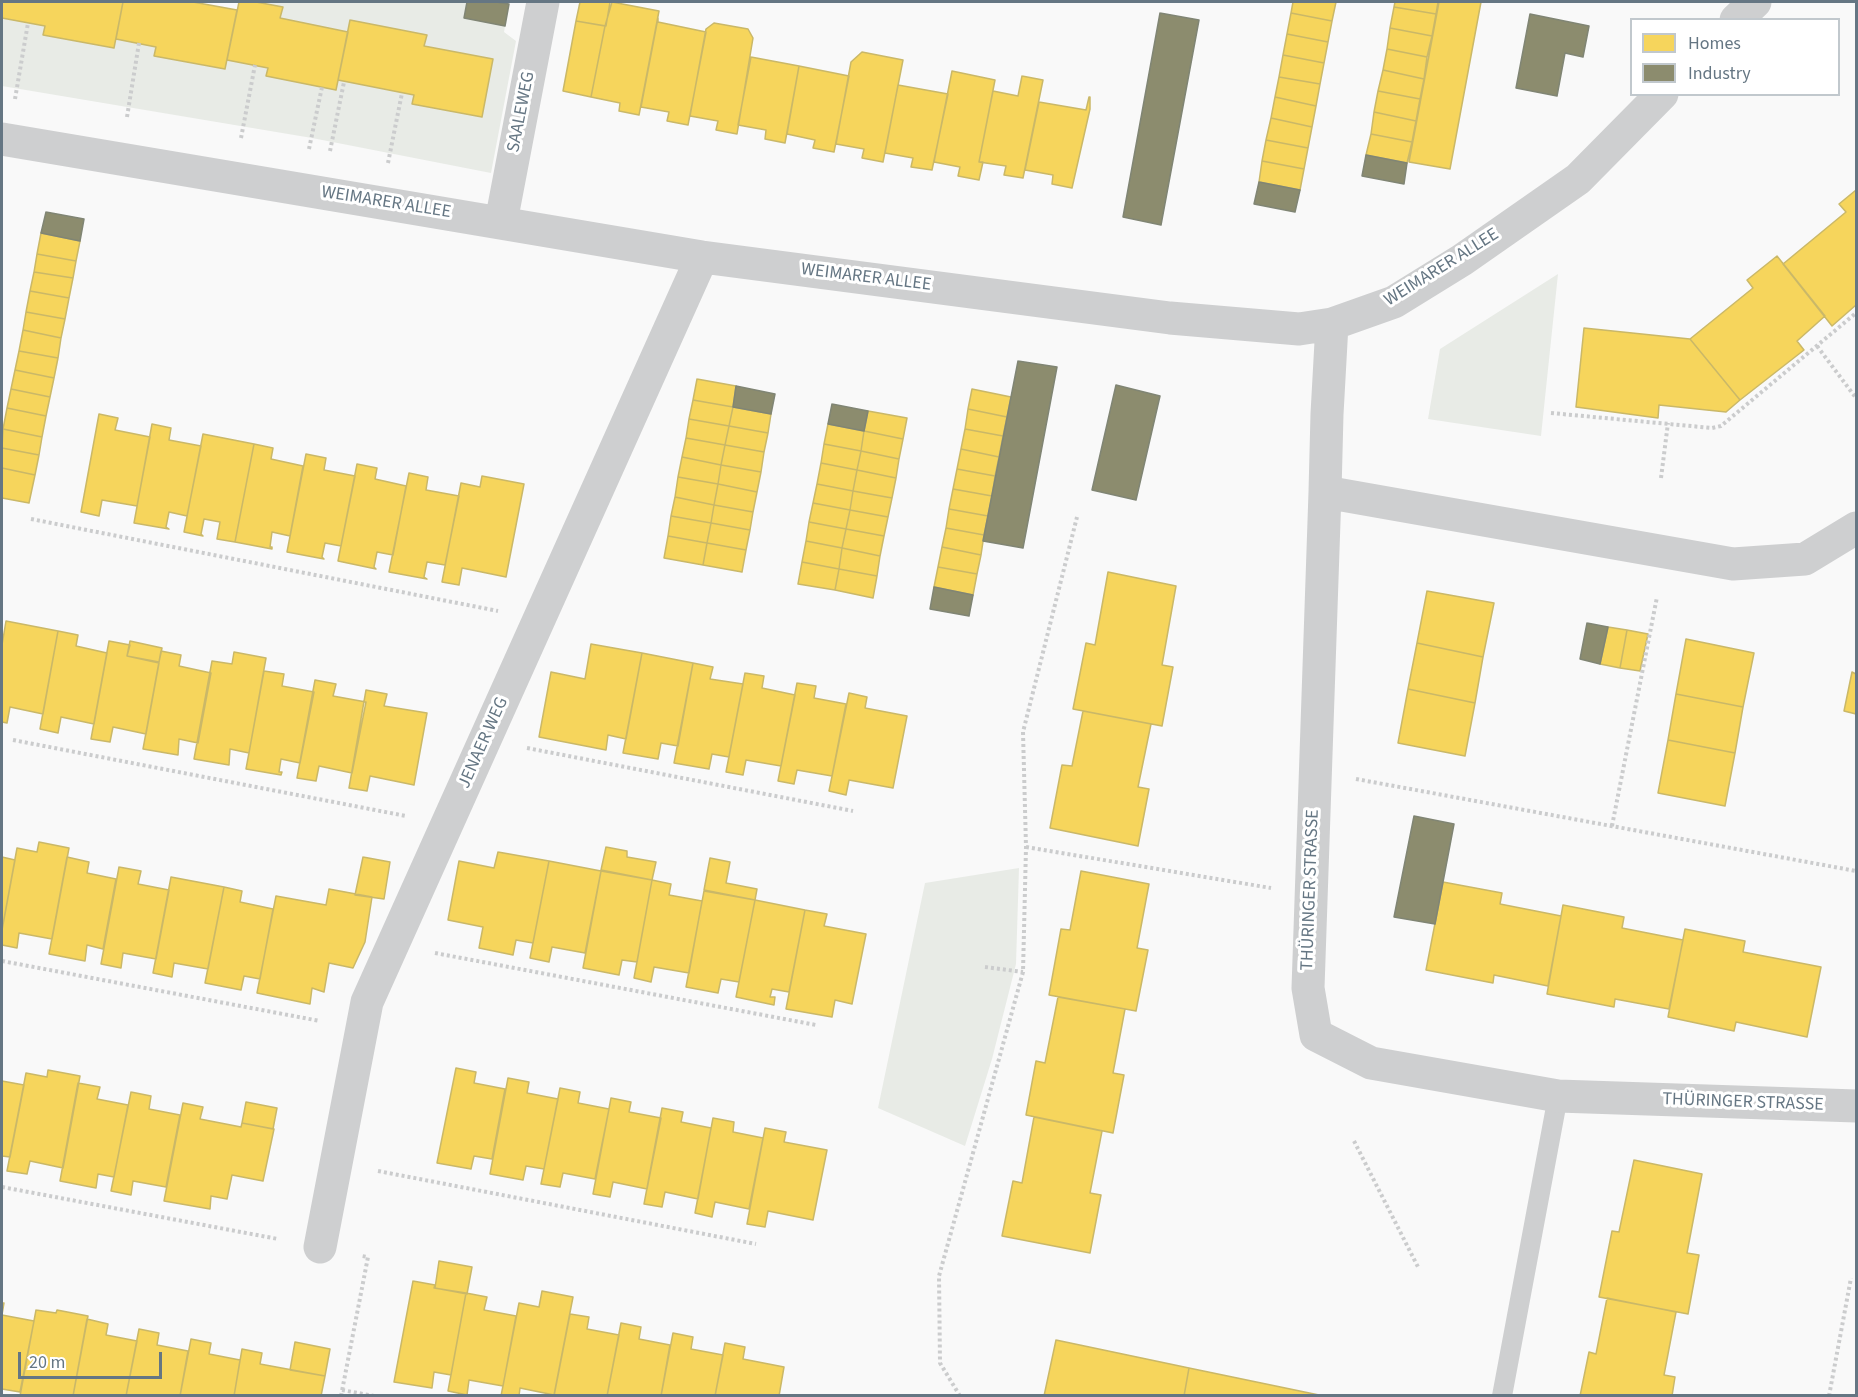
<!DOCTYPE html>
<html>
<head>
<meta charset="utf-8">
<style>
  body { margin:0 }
  #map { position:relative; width:1858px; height:1397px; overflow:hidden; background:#f9f9f9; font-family:"Source Sans 3",sans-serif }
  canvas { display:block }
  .frame { position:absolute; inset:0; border:3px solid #657683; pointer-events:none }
  .legend { position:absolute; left:1630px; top:18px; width:210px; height:78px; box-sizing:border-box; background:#fff; border:2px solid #c1c8cd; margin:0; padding:8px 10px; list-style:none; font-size:18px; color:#657683 }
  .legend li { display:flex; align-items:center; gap:12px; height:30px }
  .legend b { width:30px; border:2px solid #c1c8cd }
  .scale { position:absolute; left:18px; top:1352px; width:144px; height:27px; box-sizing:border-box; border:3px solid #657683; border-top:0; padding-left:8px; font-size:18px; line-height:21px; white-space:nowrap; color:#657683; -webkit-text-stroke:4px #fff; paint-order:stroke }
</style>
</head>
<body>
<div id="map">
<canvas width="1858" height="1397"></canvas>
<div class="frame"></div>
<ul class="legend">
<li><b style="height:16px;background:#f6d55c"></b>Homes</li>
<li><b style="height:16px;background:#8c8c6e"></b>Industry</li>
</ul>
<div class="scale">20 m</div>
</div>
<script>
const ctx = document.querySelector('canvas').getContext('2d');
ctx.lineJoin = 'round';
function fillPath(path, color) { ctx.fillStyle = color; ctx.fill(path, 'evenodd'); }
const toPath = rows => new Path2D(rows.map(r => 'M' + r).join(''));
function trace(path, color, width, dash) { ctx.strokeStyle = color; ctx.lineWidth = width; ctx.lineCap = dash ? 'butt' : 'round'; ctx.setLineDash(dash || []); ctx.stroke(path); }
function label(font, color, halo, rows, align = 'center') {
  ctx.font = font + ' "Source Sans 3",sans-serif'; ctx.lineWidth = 6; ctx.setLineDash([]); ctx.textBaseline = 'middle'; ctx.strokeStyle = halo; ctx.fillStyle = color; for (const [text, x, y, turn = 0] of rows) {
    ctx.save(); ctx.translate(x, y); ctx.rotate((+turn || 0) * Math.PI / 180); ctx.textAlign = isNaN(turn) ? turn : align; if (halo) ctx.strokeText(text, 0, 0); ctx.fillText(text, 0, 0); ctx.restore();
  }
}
fillPath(toPath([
  [256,2,467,2,464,18,505,26,504,32,516,41,491,173,312,138,2,86,2,18,45,26,43,35,114,48,116,39,156,47,154,56,225,69,227,60,268,68,266,76,336,90,338,80,414,95,413,104,482,117,424,46,426,35,351,20,348,32,280,18,282,7],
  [1558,274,1541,436,1428,419,1440,349],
  [1019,868,1016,964,992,1059,965,1146,878,1108,925,883]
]), '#e8ebe6');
const homes = toPath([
  [2,2,123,2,114,48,43,35,45,26,2,18,2,2],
  [123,2,193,2,237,10,225,69,154,56,156,47,116,39,123,2],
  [239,2,256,2,283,7,280,18,348,32,336,90,266,76,268,68,227,60,239,2],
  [580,2,610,2,606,26,576,21,580,2],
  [612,2,659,11,639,115,619,111,620,103,591,97,605,26,612,2],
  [1293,2,1336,2,1332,21,1291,13,1293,2],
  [1395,2,1438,2,1436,14,1394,7,1395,2],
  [1439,2,1481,2,1450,169,1409,162,1439,2],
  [1394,7,1436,14,1432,36,1390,28,1394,7],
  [1291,13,1332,21,1328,42,1287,34,1291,13],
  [658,18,658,22,706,32,688,125,667,121,669,112,641,107,658,18],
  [350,20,427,35,424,46,493,59,482,117,412,104,414,95,338,80,350,20],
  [576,21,605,26,591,97,563,91,576,21],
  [714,23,748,29,753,38,737,134,716,130,718,121,690,116,706,29,714,23],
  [1390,28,1432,36,1427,57,1387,49,1390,28],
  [1287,34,1328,42,1324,63,1283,55,1287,34],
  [1387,49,1427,57,1424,79,1383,70,1387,49],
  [862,52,903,60,883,162,862,158,864,149,836,144,851,62,862,52],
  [1283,55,1324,63,1320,84,1279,77,1283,55],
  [751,57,799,66,785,143,765,139,766,130,738,125,751,57],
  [799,66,849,76,834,152,813,148,815,140,787,134,799,66],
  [1383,70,1424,79,1420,99,1378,91,1383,70],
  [952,71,995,80,979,162,983,162,979,180,958,176,960,167,934,162,952,71],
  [1022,76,1043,80,1023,178,1004,175,1006,166,979,162,993,91,1018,96,1022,76],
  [1279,77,1320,84,1316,106,1275,97,1279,77],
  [898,85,948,94,932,170,911,167,913,158,885,153,898,85],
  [1378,91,1420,99,1416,121,1374,112,1378,91],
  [1089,97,1090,97,1090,109,1072,188,1052,184,1053,175,1025,170,1039,102,1086,110,1089,97],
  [1275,97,1316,106,1312,127,1271,118,1275,97],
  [1374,112,1416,121,1412,142,1371,134,1374,112],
  [1271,118,1312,127,1308,148,1266,140,1271,118],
  [1371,134,1412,142,1407,163,1366,155,1371,134],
  [1266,140,1308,148,1304,169,1262,161,1266,140],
  [1262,161,1304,169,1300,190,1259,182,1262,161],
  [1856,190,1856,305,1832,326,1783,264,1846,212,1839,204,1856,190],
  [41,233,80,241,76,261,37,254,41,233],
  [37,254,76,261,73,278,34,272,37,254],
  [1777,256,1825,316,1797,341,1804,350,1740,400,1690,339,1753,288,1747,280,1777,256],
  [34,272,73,278,69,298,30,291,34,272],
  [30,291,69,298,65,319,26,312,30,291],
  [26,312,65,319,61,338,23,330,26,312],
  [1584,328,1690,339,1740,400,1726,412,1659,405,1658,418,1576,407,1584,328],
  [23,330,61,338,58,358,19,351,23,330],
  [19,351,58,358,54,378,15,370,19,351],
  [15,370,54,378,50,397,11,389,15,370],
  [697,379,736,386,733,407,693,400,697,379],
  [11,389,50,397,46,416,7,408,11,389],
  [972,389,1011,397,1007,417,968,409,972,389],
  [693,400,733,407,729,426,689,419,693,400],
  [733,407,771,414,768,433,729,426,733,407],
  [7,408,46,416,42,437,3,429,7,408],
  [968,409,1007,417,1003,436,965,429,968,409],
  [868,411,907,418,903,439,864,431,868,411],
  [99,414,118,418,115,430,150,437,137,506,102,500,99,516,81,512,99,414],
  [689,419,729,426,725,445,686,438,689,419],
  [152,424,171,428,169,440,201,446,187,516,169,512,166,527,169,529,134,523,152,424],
  [828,424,864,431,861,451,824,444,828,424],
  [729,426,768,433,764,452,725,445,729,426],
  [3,429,42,437,39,455,2,448,3,429],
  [965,429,1003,436,999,457,961,449,965,429],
  [864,431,903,439,899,459,861,451,864,431],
  [203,434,254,444,235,542,217,539,220,522,204,519,201,534,203,536,184,532,203,434],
  [686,438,725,445,721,465,682,457,686,438],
  [254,444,273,448,271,459,303,466,290,536,272,532,270,547,272,547,272,549,235,542,254,444],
  [824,444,861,451,857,470,821,463,824,444],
  [725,445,764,452,761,472,721,465,725,445],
  [2,448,39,455,35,475,2,468,2,448],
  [961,449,999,457,995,476,957,469,961,449],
  [861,451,899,459,896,478,857,470,861,451],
  [306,454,326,458,324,470,355,476,341,546,325,543,322,557,324,559,287,552,306,454],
  [682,457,721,465,718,484,678,477,682,457],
  [821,463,857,470,853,491,817,484,821,463],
  [357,464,377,468,375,479,406,486,393,555,377,552,374,567,376,569,338,561,357,464],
  [721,465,761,472,757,492,718,484,721,465],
  [2,468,35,475,29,503,2,498,2,468],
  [957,469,995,476,992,496,953,489,957,469],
  [857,470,896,478,892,498,853,491,857,470],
  [409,473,428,477,426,490,459,496,445,565,427,562,424,577,427,579,389,572,409,473],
  [482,476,524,484,506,577,462,568,459,585,442,582,461,483,480,487,482,476],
  [678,477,718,484,714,505,675,497,678,477],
  [718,484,757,492,753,512,714,505,718,484],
  [817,484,853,491,850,510,813,503,817,484],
  [953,489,992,496,988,516,949,509,953,489],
  [853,491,892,498,888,517,850,510,853,491],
  [675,497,714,505,711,523,671,516,675,497],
  [813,503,850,510,846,529,809,522,813,503],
  [714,505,753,512,750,530,711,523,714,505],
  [949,509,988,516,984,535,946,528,949,509],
  [850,510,888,517,884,536,846,529,850,510],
  [671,516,711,523,707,543,668,536,671,516],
  [809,522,846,529,842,548,806,541,809,522],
  [711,523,750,530,746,550,707,543,711,523],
  [946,528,984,535,981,555,942,547,946,528],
  [846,529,884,536,880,556,842,548,846,529],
  [668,536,707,543,703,565,664,558,668,536],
  [806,541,842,548,839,569,802,562,806,541],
  [707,543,746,550,742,572,703,565,707,543],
  [942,547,981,555,977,574,938,567,942,547],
  [842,548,880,556,877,576,839,569,842,548],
  [802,562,839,569,835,590,798,584,802,562],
  [938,567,977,574,973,595,934,587,938,567],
  [839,569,877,576,873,598,835,590,839,569],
  [1108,572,1176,586,1162,665,1173,667,1162,726,1073,709,1086,643,1095,645,1108,572],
  [1427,591,1494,603,1483,657,1417,643,1427,591],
  [6,621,58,631,43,714,10,707,7,723,2,722,2,645,6,621],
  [1608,627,1627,630,1620,668,1600,664,1608,627],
  [1627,630,1648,634,1640,671,1620,668,1627,630],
  [58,631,78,635,76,646,107,653,94,724,61,717,58,733,40,729,58,631],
  [1686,639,1754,653,1743,707,1676,694,1686,639],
  [109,641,130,645,127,656,159,663,146,734,113,727,110,742,91,739,109,641],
  [130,641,162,648,159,662,127,656,130,641],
  [1417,643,1483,657,1475,703,1408,689,1417,643],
  [591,644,642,653,626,739,608,735,606,750,539,737,551,672,585,679,591,644],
  [161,651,181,655,179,666,211,673,198,743,179,739,178,755,143,749,161,651],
  [234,652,266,658,249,753,230,749,229,765,194,759,212,661,232,664,234,652],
  [642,653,693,663,678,746,661,743,658,759,623,753,642,653],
  [693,663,713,667,710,679,743,684,729,757,712,754,709,769,674,763,693,663],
  [264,671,284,674,282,686,314,692,300,763,281,759,279,772,282,772,281,775,246,769,264,671],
  [1852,672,1856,674,1856,714,1844,711,1852,672],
  [745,673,764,676,762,688,795,695,781,766,746,760,743,775,726,772,745,673],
  [315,680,336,684,333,696,366,702,352,773,319,766,316,781,297,778,315,680],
  [797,683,816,686,814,698,846,704,832,776,797,770,794,784,778,781,797,683],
  [1408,689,1475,703,1465,756,1398,743,1408,689],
  [366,690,387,694,384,706,427,713,414,785,370,776,367,791,349,788,366,690],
  [849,693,867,697,865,708,907,716,893,788,849,780,846,795,829,791,849,693],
  [1676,694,1743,707,1735,753,1668,740,1676,694],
  [1083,711,1151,724,1138,787,1149,789,1138,846,1050,828,1062,765,1072,766,1083,711],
  [1668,740,1735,753,1725,806,1658,793,1668,740],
  [39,842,69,848,52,939,19,933,17,948,2,945,2,930,17,848,37,852,39,842],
  [606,847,627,851,627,857,656,862,652,880,601,870,606,847],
  [498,852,549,861,533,943,516,940,513,955,479,948,483,927,448,920,459,861,494,868,498,852],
  [2,857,15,860,2,930,2,857],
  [67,857,89,862,87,873,116,879,103,949,87,945,85,961,49,954,67,857],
  [363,857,390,862,384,899,355,895,363,857],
  [710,858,730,862,726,883,757,889,755,900,704,890,710,858],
  [549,861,601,871,585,953,552,947,549,962,530,958,549,861],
  [119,867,141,871,138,884,169,890,156,959,123,953,121,968,101,964,119,867],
  [601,871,652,880,637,962,622,960,619,975,583,968,601,871],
  [1081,871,1149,884,1137,948,1148,950,1136,1011,1049,995,1061,929,1070,930,1081,871],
  [171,877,224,887,208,969,174,963,172,977,153,973,171,877],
  [652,880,671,884,669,895,702,901,689,973,654,967,651,982,634,978,652,880],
  [1443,882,1502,893,1500,904,1561,916,1548,986,1494,975,1493,983,1426,970,1443,882],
  [224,887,242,891,240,902,273,909,260,979,244,976,241,990,205,983,224,887],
  [329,889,372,897,365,942,353,968,329,963,324,992,312,988,310,1004,257,993,276,896,326,905,329,889],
  [704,891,755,900,739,982,721,979,718,993,686,987,704,891],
  [755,900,805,910,789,992,772,989,770,997,775,997,774,1005,736,997,755,900],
  [1563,905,1624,917,1622,928,1683,940,1669,1009,1615,999,1614,1007,1547,994,1563,905],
  [805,910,827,914,824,926,866,934,852,1004,835,1000,832,1017,786,1009,805,910],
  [1685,929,1745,941,1743,952,1821,967,1807,1037,1736,1022,1734,1031,1668,1017,1685,929],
  [1058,997,1125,1009,1113,1073,1124,1075,1113,1133,1026,1115,1036,1061,1045,1063,1058,997],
  [456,1068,476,1072,474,1083,505,1089,492,1159,474,1156,471,1169,437,1163,456,1068],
  [48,1070,80,1076,63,1168,30,1161,27,1174,7,1171,26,1073,47,1077,48,1070],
  [508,1078,529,1082,527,1093,558,1099,544,1169,526,1166,523,1180,490,1174,508,1078],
  [2,1081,24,1085,10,1157,2,1156,2,1081],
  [78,1083,100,1087,97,1099,128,1105,114,1177,98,1174,96,1188,60,1181,78,1083],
  [560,1088,580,1092,578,1103,609,1109,595,1179,563,1173,560,1187,541,1184,560,1088],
  [131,1092,151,1096,149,1109,180,1115,166,1187,133,1181,131,1195,111,1191,131,1092],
  [611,1098,631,1102,629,1112,661,1118,647,1189,613,1182,610,1197,593,1194,611,1098],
  [246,1102,277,1108,273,1129,242,1123,246,1102],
  [183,1103,203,1107,200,1119,241,1127,242,1123,274,1129,263,1181,232,1175,227,1199,211,1196,210,1209,164,1201,183,1103],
  [662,1108,683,1112,681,1122,711,1128,698,1199,665,1192,662,1207,644,1204,662,1108],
  [1034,1117,1102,1131,1090,1193,1101,1195,1090,1253,1002,1236,1013,1181,1022,1183,1034,1117],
  [713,1118,734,1122,733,1132,763,1138,749,1209,715,1202,712,1217,695,1213,713,1118],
  [765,1128,786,1132,784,1142,827,1150,813,1220,768,1211,765,1227,747,1224,765,1128],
  [1634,1160,1702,1174,1687,1253,1699,1255,1688,1314,1599,1297,1612,1231,1619,1232,1634,1160],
  [439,1261,472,1267,467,1294,435,1288,439,1261],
  [413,1281,435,1285,434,1288,466,1293,451,1375,434,1372,432,1388,394,1382,413,1281],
  [542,1291,573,1297,554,1395,520,1388,519,1396,501,1396,519,1303,539,1307,542,1291],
  [466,1293,487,1297,484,1310,516,1316,503,1386,469,1380,467,1395,448,1391,466,1293],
  [1607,1298,1676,1312,1664,1375,1675,1377,1672,1396,1580,1396,1589,1352,1596,1354,1607,1298],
  [2,1303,4,1303,2,1315,34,1321,20,1392,2,1389,2,1303],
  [36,1310,56,1313,57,1310,88,1316,73,1396,20,1396,36,1310],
  [570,1314,589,1317,587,1329,619,1335,607,1396,554,1396,570,1314],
  [87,1319,108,1324,106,1335,137,1341,126,1396,73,1396,87,1319],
  [621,1323,641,1327,639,1339,670,1345,661,1396,607,1396,621,1323],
  [139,1329,159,1333,157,1345,188,1351,180,1396,126,1396,139,1329],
  [673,1333,693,1337,691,1349,723,1355,715,1396,661,1396,673,1333],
  [191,1339,211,1343,209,1354,240,1360,234,1396,180,1396,191,1339],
  [1056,1340,1189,1368,1184,1396,1044,1396,1056,1340],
  [295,1342,330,1349,325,1376,290,1370,295,1342],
  [725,1343,745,1347,743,1359,784,1367,779,1396,715,1396,725,1343],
  [242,1349,262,1353,260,1364,325,1376,321,1396,234,1396,242,1349],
  [1189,1368,1319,1395,1319,1396,1184,1396,1189,1368]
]);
fillPath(homes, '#f6d55c');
trace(homes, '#cab868', 1.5);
const industry = toPath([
  [467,2,496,2,509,4,505,26,464,18,467,2],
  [1160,13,1199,20,1161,225,1123,217,1160,13],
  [1530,14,1589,26,1583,57,1565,53,1557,96,1516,88,1530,14],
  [1366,155,1407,163,1404,184,1362,176,1366,155],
  [1259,182,1300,190,1295,212,1254,204,1259,182],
  [46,212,84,219,80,241,41,233,46,212],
  [1018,361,1057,367,1023,548,983,541,1018,361],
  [1116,385,1160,396,1136,500,1092,490,1116,385],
  [736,386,775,394,771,414,733,407,736,386],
  [832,404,868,411,864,431,828,424,832,404],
  [934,587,973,595,969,616,930,609,934,587],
  [1587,623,1608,627,1600,664,1580,659,1587,623],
  [1414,816,1454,824,1435,924,1394,917,1414,816]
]);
fillPath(industry, '#8c8c6e');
trace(industry, '#808574', 1.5);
trace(toPath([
  [15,99,28,23],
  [127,117,139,43],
  [241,138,255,65],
  [309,149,322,87],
  [330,151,344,82],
  [388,163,402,93],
  [1817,346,1856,398],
  [1551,413,1712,428,1721,426,1856,313],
  [1661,478,1668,423],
  [31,519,498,611],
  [13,740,406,816],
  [527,748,853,811],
  [1356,779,1856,871],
  [1612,826,1657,597],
  [1026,847,1271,888],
  [435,953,816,1025],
  [2,961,320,1021],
  [985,967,1023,972],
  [1354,1141,1418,1267],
  [378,1171,756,1244],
  [2,1187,278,1239],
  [342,1390,374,1396],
  [341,1396,368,1257,362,1256],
  [960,1396,940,1363,939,1276,1023,972,1026,847,1023,732,1077,517],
  [1829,1396,1851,1278]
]), '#cbcccd', 4, [3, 3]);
trace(toPath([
  [1502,1396,1558,1096]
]), '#cecfd0', 20);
trace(toPath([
  [1736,20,1755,2],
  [2,139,702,257,1170,318,1299,329,1332,324,1394,302,1462,260,1578,179,1662,94],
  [501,222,543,2],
  [1325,492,1327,414,1332,324],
  [1856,528,1805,559,1733,564,1325,492,1308,988,1316,1035,1371,1063,1558,1096,1856,1106],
  [320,1247,367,1002,702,257]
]), '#cecfd0', 33);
label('18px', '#657683', '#fff', [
  ["SAALEWEG",522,112,-79],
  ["WEIMARER ALLEE",386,203,9],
  ["WEIMARER ALLEE",1442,268,-32],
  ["WEIMARER ALLEE",866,278,7],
  ["JENAER WEG",484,743,-66],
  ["THÜRINGER STRASSE",1311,890,-88],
  ["THÜRINGER STRASSE",1743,1103,2]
]);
</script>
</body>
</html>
